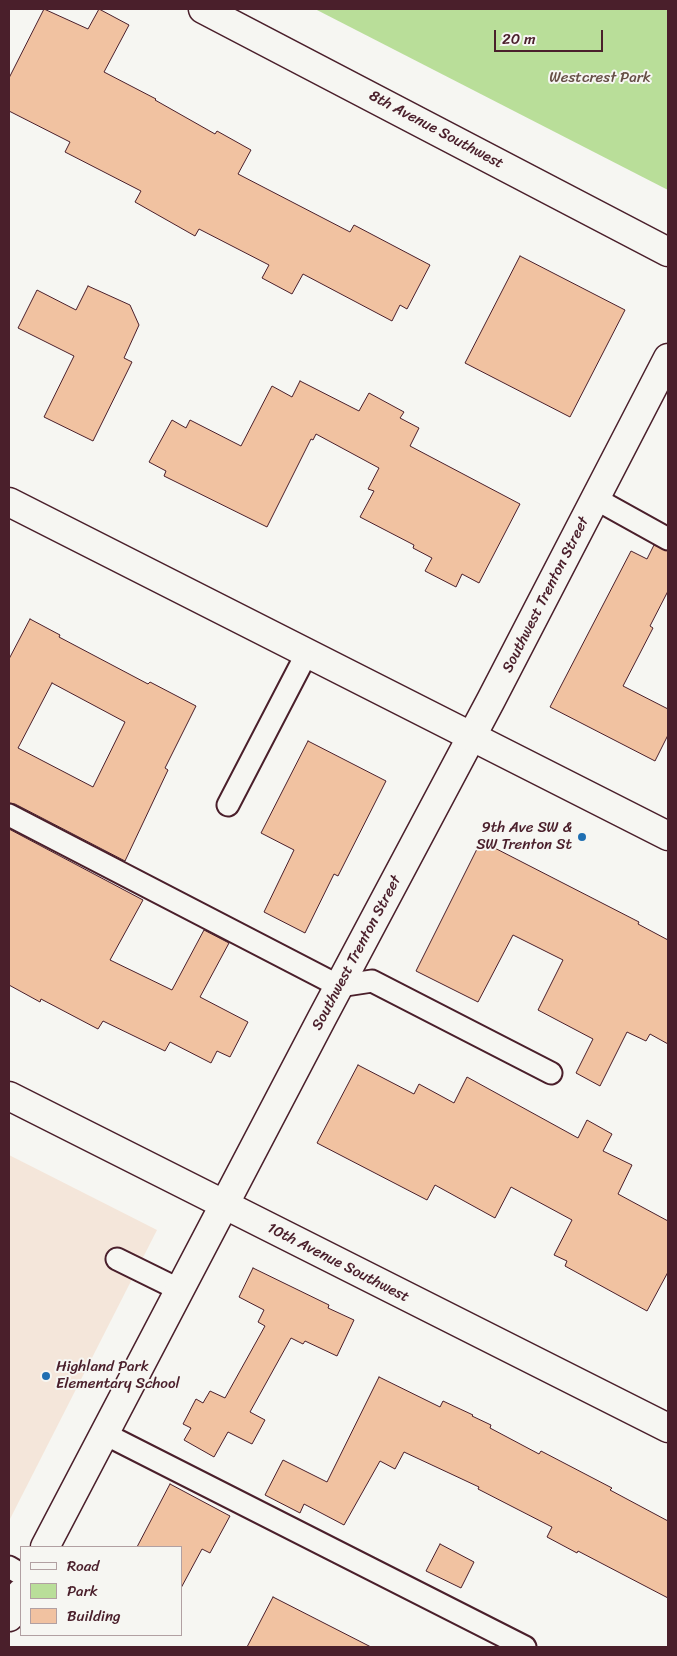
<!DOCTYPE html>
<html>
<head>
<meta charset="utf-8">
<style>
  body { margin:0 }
  #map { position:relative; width:677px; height:1656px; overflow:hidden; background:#f6f6f2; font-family:Sriracha,sans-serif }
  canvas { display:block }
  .frame { position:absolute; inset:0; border:10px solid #4a1f2b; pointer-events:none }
  .legend { position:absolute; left:20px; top:1546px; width:162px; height:90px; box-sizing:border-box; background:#f6f6f2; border:1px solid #b1a0a2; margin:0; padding:6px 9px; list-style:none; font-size:15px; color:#4a1f2b }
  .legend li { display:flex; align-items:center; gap:10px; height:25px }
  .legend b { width:25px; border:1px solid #b1a0a2 }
  .scale { position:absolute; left:494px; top:30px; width:109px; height:22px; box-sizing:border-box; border:2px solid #4a1f2b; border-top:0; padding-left:6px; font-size:15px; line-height:18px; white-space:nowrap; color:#4a1f2b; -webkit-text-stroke:4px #f6f6f2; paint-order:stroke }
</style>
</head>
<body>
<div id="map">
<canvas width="677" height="1656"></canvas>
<div class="frame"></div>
<ul class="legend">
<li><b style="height:6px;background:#f6f6f2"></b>Road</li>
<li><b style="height:14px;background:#b9de99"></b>Park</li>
<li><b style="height:14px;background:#f1c2a1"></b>Building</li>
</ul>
<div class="scale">20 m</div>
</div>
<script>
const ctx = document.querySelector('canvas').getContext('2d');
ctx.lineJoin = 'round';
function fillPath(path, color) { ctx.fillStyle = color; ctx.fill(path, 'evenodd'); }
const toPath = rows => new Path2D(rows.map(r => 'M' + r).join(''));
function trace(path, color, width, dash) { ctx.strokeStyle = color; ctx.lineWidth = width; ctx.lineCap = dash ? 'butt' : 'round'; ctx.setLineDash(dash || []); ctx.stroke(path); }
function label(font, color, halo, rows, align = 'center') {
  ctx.font = font + ' Sriracha,sans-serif'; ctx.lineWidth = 4; ctx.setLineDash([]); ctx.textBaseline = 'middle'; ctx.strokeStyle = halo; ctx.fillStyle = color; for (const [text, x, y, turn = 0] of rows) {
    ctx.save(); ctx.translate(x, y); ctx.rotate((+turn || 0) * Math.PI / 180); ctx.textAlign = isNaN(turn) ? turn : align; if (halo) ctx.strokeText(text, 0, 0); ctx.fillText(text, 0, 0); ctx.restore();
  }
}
fillPath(toPath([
  [9,1155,157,1230,9,1521]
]), '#f4e6da');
fillPath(toPath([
  [315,9,668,9,668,190]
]), '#b9de99');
const building = toPath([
  [44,9,88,29,99,9,129,25,104,72,156,99,155,100,215,134,217,131,251,150,238,174,350,232,354,225,430,265,407,309,400,305,392,321,303,274,292,294,262,278,269,265,199,229,195,236,135,202,141,191,65,152,70,142,9,111,9,78,44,9],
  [520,256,625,310,570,417,465,363,520,256],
  [88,286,130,305,139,325,124,358,132,362,93,441,44,417,74,356,18,328,37,290,76,310,88,286],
  [300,381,359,411,369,393,404,412,400,418,419,428,410,446,520,504,479,583,462,574,456,587,425,571,432,558,413,548,414,545,360,517,374,491,368,489,379,468,316,434,313,440,311,439,267,527,164,476,166,471,149,462,172,420,186,428,190,420,241,446,272,386,292,397,300,381],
  [654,545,668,551,668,591,650,626,653,628,623,686,668,709,668,735,655,761,550,707,631,551,647,559,654,545],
  [30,619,60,635,59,637,148,684,150,682,196,706,165,768,168,770,125,861,15,804,9,803,9,659,30,619],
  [52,683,125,722,93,787,18,748,52,683],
  [308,741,386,781,338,876,334,874,305,933,264,912,294,850,261,833,308,741],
  [9,829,143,900,110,960,172,990,204,930,229,943,200,997,248,1022,230,1057,217,1051,211,1063,170,1042,165,1051,103,1021,98,1029,41,999,40,1002,9,985,9,829],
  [481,841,639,922,638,924,668,940,668,1044,650,1034,646,1041,627,1032,600,1086,576,1073,593,1039,538,1010,563,960,513,935,478,1002,416,971,481,841],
  [358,1065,414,1094,419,1084,454,1103,467,1077,578,1138,587,1120,612,1134,603,1151,632,1165,618,1194,668,1221,668,1272,647,1311,565,1266,567,1261,554,1255,572,1220,511,1187,495,1218,435,1185,427,1200,317,1143,358,1065],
  [253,1268,329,1305,328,1308,354,1320,337,1356,305,1341,303,1344,291,1338,250,1412,265,1420,252,1444,228,1432,214,1457,184,1440,191,1428,183,1424,196,1399,203,1403,210,1391,225,1398,265,1326,258,1322,264,1310,239,1297,253,1268],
  [379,1377,440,1407,443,1401,473,1415,472,1416,491,1425,490,1428,539,1454,541,1451,612,1488,610,1490,668,1521,668,1598,578,1551,577,1553,547,1537,552,1527,478,1489,479,1487,404,1452,395,1469,380,1461,344,1525,304,1504,300,1513,265,1495,283,1460,327,1482,379,1377],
  [170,1484,230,1516,210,1553,202,1549,181,1588,181,1547,137,1547,170,1484],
  [440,1544,474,1562,461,1588,426,1571,440,1544],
  [273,1597,371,1647,247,1647,273,1597]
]);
fillPath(building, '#f1c2a1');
trace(building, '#4a1f2b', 1);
const service = toPath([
  [596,499,668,539],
  [228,805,307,653],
  [9,815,339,986,372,981,551,1073],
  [117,1259,180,1290],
  [105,1434,525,1647],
  [9,1567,21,1574]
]);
const minor = toPath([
  [203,9,668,252],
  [9,1096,668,1428],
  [45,1547,322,1018,491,700,668,358],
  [9,1617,21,1593]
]);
const tertiary = toPath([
  [9,502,668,836]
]);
trace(service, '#4a1f2b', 25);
trace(minor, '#4a1f2b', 31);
trace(tertiary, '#4a1f2b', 31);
trace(service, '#f6f6f2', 21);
trace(minor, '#f6f6f2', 28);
trace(tertiary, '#f6f6f2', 28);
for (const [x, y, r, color] of [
  [582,837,5,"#1f6fb2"],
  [46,1376,5,"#1f6fb2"]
]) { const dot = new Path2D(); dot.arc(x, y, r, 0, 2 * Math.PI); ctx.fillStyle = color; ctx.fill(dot); trace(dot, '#f6f6f2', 2); }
label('15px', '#664f46', '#f6f6f2', [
  ["Westcrest Park",600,78]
]);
label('15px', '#4a1f2b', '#f6f6f2', [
  ["8th Avenue Southwest",436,130,28],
  ["Southwest Trenton Street",546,595,-63],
  ["Southwest Trenton Street",357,953,-62],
  ["10th Avenue Southwest",338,1263,27]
]);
label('15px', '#4a1f2b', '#f6f6f2', [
  ["9th Ave SW &",572,828],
  ["SW Trenton St",572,845],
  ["Highland Park",56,1367,"left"],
  ["Elementary School",56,1384,"left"]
], 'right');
</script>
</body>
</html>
